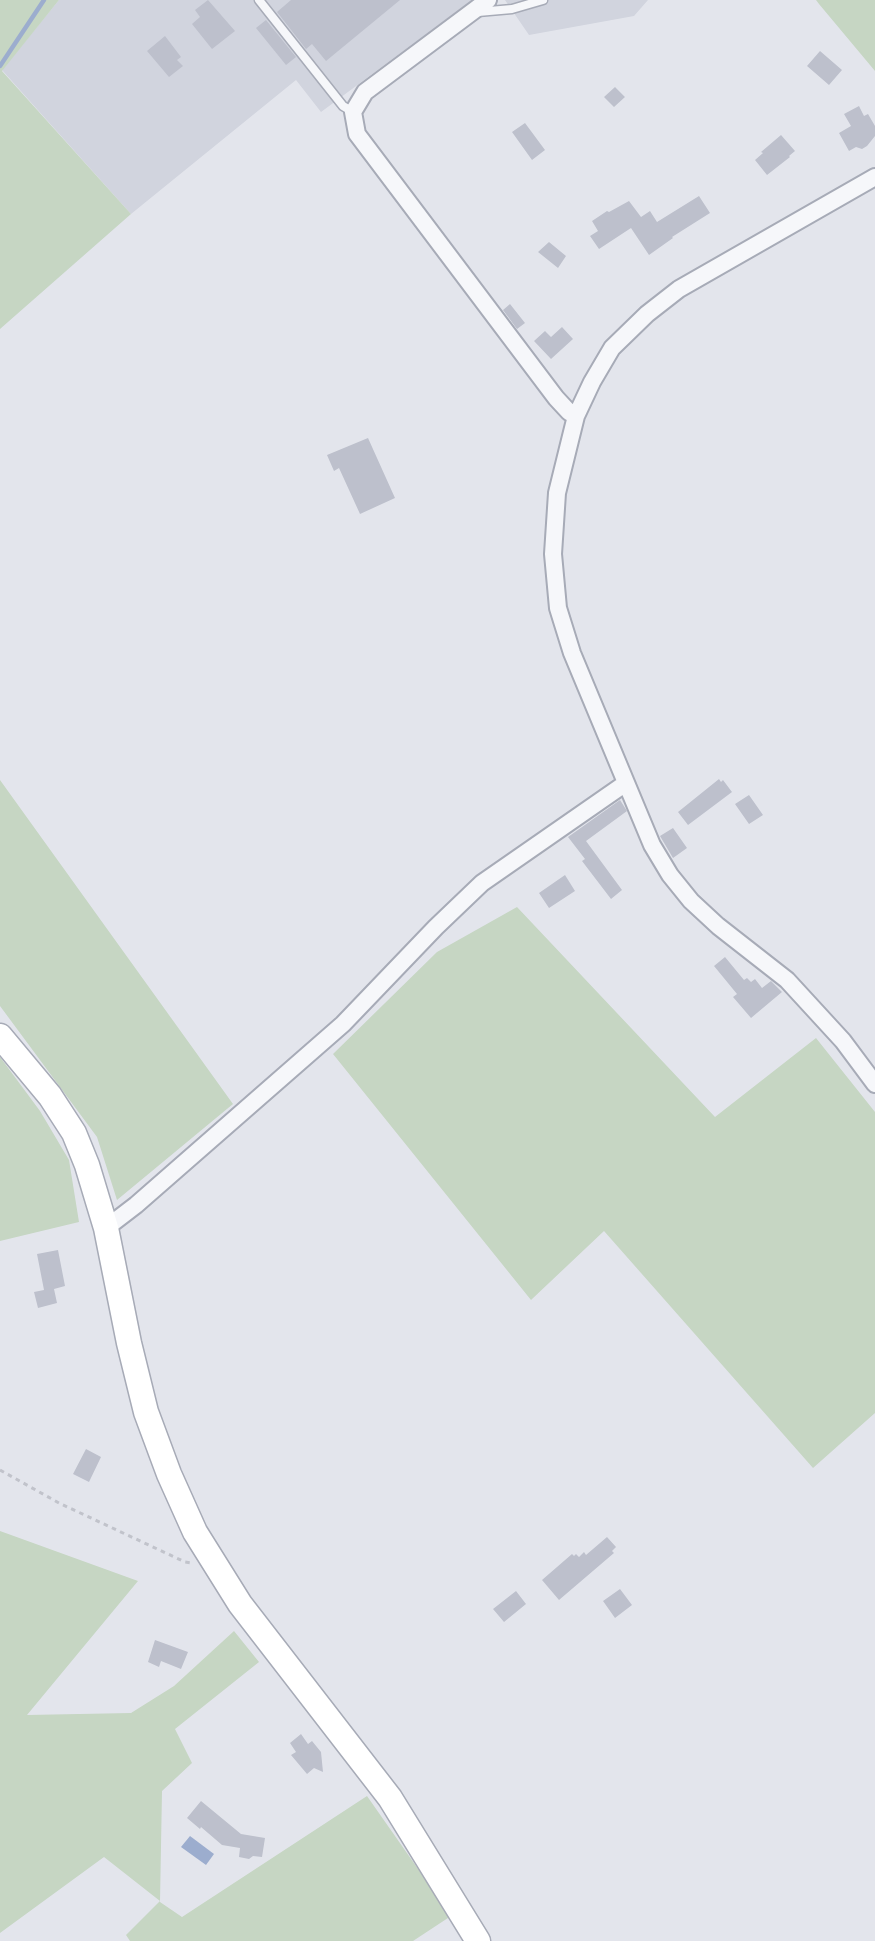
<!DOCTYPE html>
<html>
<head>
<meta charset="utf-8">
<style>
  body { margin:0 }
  canvas { display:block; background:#e3e5ec }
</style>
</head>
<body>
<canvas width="875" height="1941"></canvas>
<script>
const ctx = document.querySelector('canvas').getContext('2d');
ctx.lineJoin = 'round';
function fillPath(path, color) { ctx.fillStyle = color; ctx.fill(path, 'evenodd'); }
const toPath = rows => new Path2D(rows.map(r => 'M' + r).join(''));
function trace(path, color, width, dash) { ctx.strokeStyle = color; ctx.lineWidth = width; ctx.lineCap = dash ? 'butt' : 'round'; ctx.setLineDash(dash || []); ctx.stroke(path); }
fillPath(toPath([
  [59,0,472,0,321,112,296,80,131,214,2,70],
  [505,0,648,0,634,16,529,35]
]), '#d1d4de');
fillPath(toPath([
  [0,0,59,0,2,71,131,214,0,329],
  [816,0,875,0,875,71,819,4],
  [0,780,233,1104,117,1200,97,1137,0,1006],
  [517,907,715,1117,816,1038,875,1112,875,1413,813,1468,604,1231,531,1300,333,1054,437,952],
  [0,1057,40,1111,69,1160,79,1222,0,1241],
  [0,1531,138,1581,27,1715,131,1713,174,1686,234,1631,259,1662,175,1729,192,1763,162,1791,160,1902,182,1917,367,1796,451,1916,413,1941,130,1941,126,1935,160,1901,104,1857,0,1933]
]), '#c6d6c3');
fillPath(toPath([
  [190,1836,214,1854,206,1865,181,1847]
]), '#9cadce');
trace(toPath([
  [0,66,44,0]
]), '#9cadce', 4.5);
fillPath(toPath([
  [208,0,235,31,212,49,192,24,200,17,195,10],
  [291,0,400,0,326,61,312,44,306,49,277,12],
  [266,20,296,57,286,65,256,28],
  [165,36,181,57,177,60,183,66,169,77,147,51],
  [820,51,842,70,829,85,807,66],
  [615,87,625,97,614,107,604,97],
  [859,106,864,116,868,114,875,126,875,136,867,146,862,149,856,147,849,151,839,133,851,126,844,114],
  [525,123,545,150,532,160,512,132],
  [781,135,795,151,789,156,790,157,767,175,755,160,763,153,761,152],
  [699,196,710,213,672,237,673,238,649,255,631,228,599,249,590,236,598,231,592,221,607,211,609,212,629,201,641,217,650,211,657,222],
  [549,242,566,256,558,268,538,252],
  [510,304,525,323,517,329,503,310],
  [562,327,573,339,551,359,534,341,545,331,551,337],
  [368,438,395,498,360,514,339,468,334,471,327,455],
  [719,779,721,782,723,780,732,792,688,825,678,812],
  [749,795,763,815,749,824,735,804],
  [620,800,627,811,586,841,622,890,611,899,582,861,585,859,568,837],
  [673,828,687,848,673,858,660,836],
  [565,875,575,891,549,908,539,893],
  [725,957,744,980,747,978,751,982,755,979,762,988,771,981,782,992,751,1018,733,997,737,994,714,966],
  [58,1250,65,1286,54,1289,57,1303,38,1308,34,1292,44,1290,37,1254],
  [86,1449,101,1457,89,1482,73,1474],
  [607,1537,616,1547,612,1551,614,1553,559,1600,542,1580,572,1554,574,1556,576,1554,579,1557,584,1552,586,1555],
  [620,1589,632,1605,615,1618,603,1601],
  [516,1591,526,1604,504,1622,493,1609],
  [155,1640,188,1652,181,1669,161,1661,159,1667,148,1662],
  [301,1734,308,1744,312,1741,321,1752,323,1772,314,1768,307,1774,291,1755,296,1752,290,1743],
  [201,1801,241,1834,265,1838,262,1857,253,1856,249,1859,239,1857,240,1848,222,1845,201,1827,200,1829,187,1818]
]), '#bdc0cc');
const lane = toPath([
  [259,0,343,106,353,112],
  [478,12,512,9,543,0]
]);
const street = toPath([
  [488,0,365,92,353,112,357,134,556,398,569,412,576,416],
  [875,177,679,289,647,314,612,348,592,382,576,416,557,493,553,554,558,608,572,653,652,845,670,875,691,901,718,926,787,980,843,1041,875,1084],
  [106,1228,136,1205,343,1024,436,927,482,883,626,783]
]);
const secondary = toPath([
  [0,1036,50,1096,74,1133,87,1165,106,1228,129,1343,146,1412,169,1474,195,1532,240,1604,390,1798,478,1941]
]);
trace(lane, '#a7abb7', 11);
trace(street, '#a7abb7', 20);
trace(secondary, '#a7abb7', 27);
trace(toPath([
  [0,1470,59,1503,185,1562,192,1563]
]), '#c1c3cb', 3, [4.5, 4.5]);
trace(lane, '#f6f7fa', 8);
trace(street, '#f6f7fa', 16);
trace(secondary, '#fff', 24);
</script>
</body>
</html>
